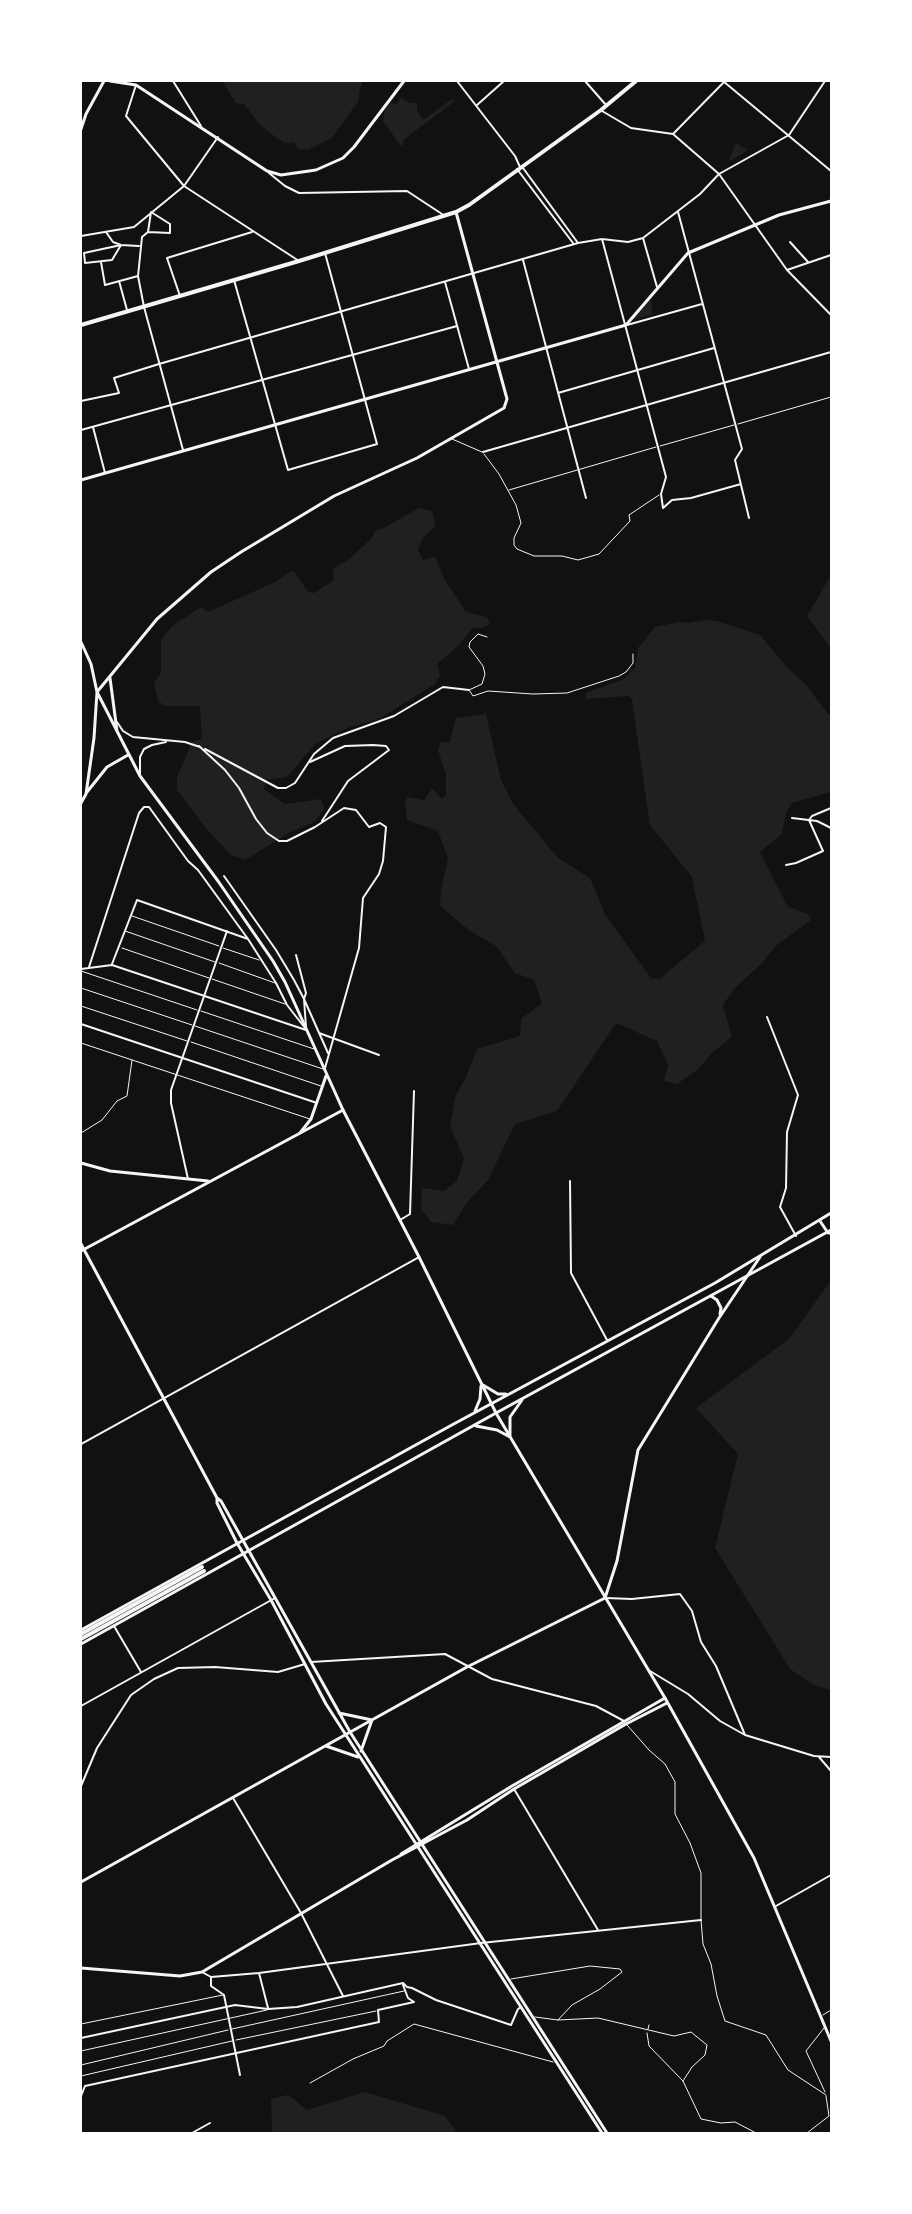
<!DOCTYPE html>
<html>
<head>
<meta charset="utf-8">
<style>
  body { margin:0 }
  #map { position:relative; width:912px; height:2214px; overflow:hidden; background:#111; font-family:"DM Sans",sans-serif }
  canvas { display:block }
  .frame { position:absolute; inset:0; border:82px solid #fff; pointer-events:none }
</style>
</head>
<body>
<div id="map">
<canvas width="912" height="2214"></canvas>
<div class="frame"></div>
</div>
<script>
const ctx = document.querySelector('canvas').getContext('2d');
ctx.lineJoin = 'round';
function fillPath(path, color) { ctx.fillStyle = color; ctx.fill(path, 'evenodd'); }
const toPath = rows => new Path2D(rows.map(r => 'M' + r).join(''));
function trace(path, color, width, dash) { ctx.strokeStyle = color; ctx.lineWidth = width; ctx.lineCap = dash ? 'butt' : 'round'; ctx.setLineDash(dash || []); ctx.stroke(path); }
fillPath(toPath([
  [222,81,363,81,359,92,359,100,332,138,308,150,298,149,294,142,285,143,278,139,260,125,244,104,236,103],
  [401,97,409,103,417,103,417,110,423,120,452,99,455,101,403,140,404,143,401,146,383,121,385,110,391,102,396,105],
  [736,143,748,150,730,161,729,160],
  [650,296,653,314,628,321],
  [419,508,432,511,435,526,422,539,418,550,423,560,435,557,445,580,466,612,487,617,490,624,482,628,473,628,456,648,437,664,440,676,435,684,379,719,350,727,315,744,287,777,267,780,264,789,285,804,321,799,325,809,314,822,289,833,245,860,231,855,205,827,177,790,177,777,192,742,202,739,200,706,165,706,158,701,154,683,161,673,161,640,172,626,201,607,208,612,275,582,289,572,294,571,308,592,314,593,334,580,333,569,349,559,372,538,375,531,384,528],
  [831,575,831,648,807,616],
  [705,620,717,621,760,635,786,666,806,685,829,715,831,714,831,792,792,803,786,813,782,834,760,852,788,907,808,914,811,920,777,945,762,963,734,989,723,1005,732,1037,713,1052,697,1070,677,1084,664,1081,668,1065,657,1041,616,1023,557,1111,515,1124,488,1180,468,1201,453,1225,431,1222,421,1209,422,1188,444,1191,457,1181,464,1158,450,1127,456,1095,467,1075,477,1049,520,1036,521,1019,542,1003,534,980,515,973,496,946,470,931,440,906,441,891,448,858,438,831,407,820,405,802,407,797,424,800,432,788,442,799,446,795,446,775,438,750,441,742,450,742,456,718,486,714,501,780,514,805,558,858,590,878,605,914,651,978,659,979,705,941,692,877,650,825,632,699,628,696,586,699,586,693,624,679,635,668,638,648,655,627,679,622,689,623],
  [831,1280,831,1690,814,1685,790,1669,715,1548,738,1454,696,1408,790,1338],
  [365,2092,445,2116,457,2133,272,2133,271,2099,288,2095,307,2110]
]), '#202020');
trace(toPath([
  [738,424,831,397],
  [452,439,482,452],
  [660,446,734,425],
  [484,454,499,474,516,505,521,523,514,538,514,545,517,549,534,556,562,556,578,560,599,554,630,521,629,515,659,495],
  [509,490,656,447],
  [487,637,478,634,470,642,469,647,483,666,485,674,482,684,469,690,473,696,488,691,533,694,567,693,619,676,626,672,633,663,633,654],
  [132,916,219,946],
  [125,931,215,962],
  [122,948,209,978],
  [223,948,259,960],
  [219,963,275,983],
  [81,971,197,1010],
  [212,979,285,1004],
  [81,988,192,1025],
  [81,1006,187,1041],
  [201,1011,314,1049],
  [195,1026,323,1069],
  [191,1042,321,1086],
  [81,1043,310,1119],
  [81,1133,102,1120,117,1101,127,1096,132,1060],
  [627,1725,649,1750,665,1764,675,1782,675,1814,690,1843,701,1873,701,1920,703,1944,711,1964,717,1996,725,2021,766,2035,788,2070,826,2095],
  [511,1979,590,1966,620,1969,622,1972,600,1989,572,2005,558,2020],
  [823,2015,831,2010],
  [535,2017,558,2020,598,2018,674,2036,691,2032,707,2045,705,2055,692,2067,683,2081],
  [81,2024,223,1995],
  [824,2028,806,2051,825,2092],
  [232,2029,404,1991],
  [648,2029,649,2025],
  [647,2033,649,2046,683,2081,701,2119,721,2123,735,2122,756,2133],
  [236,2040,376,2011],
  [81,2051,267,2010],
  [81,2065,228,2030],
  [81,2076,232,2041],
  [310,2083,353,2059,384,2046,387,2041,414,2024,553,2062],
  [807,2133,829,2116,826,2096]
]), '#f5f5f5', 1);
trace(toPath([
  [173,81,201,126],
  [457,81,515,156,520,167],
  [585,81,606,105],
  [723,81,831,171],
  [136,85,126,116,184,186,299,261],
  [477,105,504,81],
  [602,111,631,128,673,134,719,174,787,270,831,315],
  [673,134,725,81],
  [523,168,578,243],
  [517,169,573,243],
  [269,173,285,186,299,193,407,191,445,216],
  [678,212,742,449,735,460,749,518],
  [106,232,113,242,121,245,139,246],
  [148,232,170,233,170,224,151,212,148,232,142,237,138,276,144,307,183,450],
  [81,236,134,227,184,186,218,137],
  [643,238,657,287],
  [602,239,666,477,661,494,663,508],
  [790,242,808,262],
  [121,245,112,260,85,263,84,253,121,245],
  [523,260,586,498],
  [101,262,105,285,138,276],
  [787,270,831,255],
  [234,280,288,470,377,444,325,253],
  [119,281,127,310],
  [445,282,469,369],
  [180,296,167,258,252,232],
  [627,325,702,304],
  [558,393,714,348],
  [81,401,119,393,114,378,159,364,578,243,602,239,628,242,643,238,700,194,719,174,789,135,825,81],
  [93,427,105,473],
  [81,430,457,326],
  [483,452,831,352],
  [663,508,672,500,691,498,741,484],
  [117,722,123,731,133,737,185,742,200,747],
  [199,746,225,770,239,788,256,819,267,833,279,841,287,841,315,827,344,808,356,810,369,827,380,823,386,827,383,861,379,874,363,898,359,948,325,1068],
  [205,749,278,788,286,788,295,783,314,754,333,738,394,716,443,687,469,690],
  [310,762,345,746,373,745,386,746,389,750,348,781,322,821],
  [140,774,140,757,144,749,152,745,166,742],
  [792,818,817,821,831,828],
  [809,820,812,816,831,808],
  [786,865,796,863,823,851,809,820],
  [224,876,276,950,294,980,304,999,306,1027],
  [296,955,306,993,304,999,328,1053],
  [112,964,137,900,248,939],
  [89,967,139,813,144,807,149,807,188,861,198,870,248,939,276,983,287,1005,305,1028],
  [81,969,112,965,306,1030],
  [767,1017,798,1095,787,1132,786,1188,780,1207,796,1236],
  [81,1024,317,1103],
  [319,1033,379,1055],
  [188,1179,171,1103,171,1090,227,931],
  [570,1181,571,1273,607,1340],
  [400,1220,410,1214,414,1091],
  [81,1444,419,1257],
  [606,1598,632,1599,680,1594,692,1611,701,1642,716,1666,745,1735],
  [114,1626,141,1672],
  [311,1662,445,1654,492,1679,596,1706,624,1721],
  [650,1671,688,1694,720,1721,745,1735,814,1756,831,1757],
  [81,1706,275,1598],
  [819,1757,831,1771],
  [81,1786,97,1748,131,1695,154,1679,178,1668,215,1667,278,1672,305,1664],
  [514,1789,598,1930],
  [233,1798,301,1913,343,1996],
  [776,1906,831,1875],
  [202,1972,211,1977,259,1973,481,1943,701,1920],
  [259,1973,268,2008],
  [211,1977,211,1986,224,1995,240,2075],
  [403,1985,408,1998,414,2002],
  [81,2038,235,2005,268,2009,297,2007,403,1983,407,1987,412,1988,436,2000,511,2025,518,2009,521,2007],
  [81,2096,85,2086,379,2022,378,2010,414,2002],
  [192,2133,210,2123]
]), '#f5f5f5', 2);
trace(toPath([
  [110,81,136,85,267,171,281,175,316,170,343,158,354,147,404,81],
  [81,129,86,114,104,81],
  [81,1163,110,1171,208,1181],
  [820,1221,828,1233,831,1233],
  [81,1244,217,1498,221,1501,350,1732,607,2133],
  [81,1251,343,1110],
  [711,1296,717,1300,721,1308,720,1314],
  [217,1498,217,1503,237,1543,271,1600,326,1704,602,2133],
  [339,1713,372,1720,361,1751],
  [326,1746,358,1757],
  [401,1854,512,1786,665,1698],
  [81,1882,467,1667,605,1598,617,1561,638,1450,719,1318,760,1257],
  [81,1968,180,1976,202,1972,392,1860,467,1820,514,1789,626,1724,667,1703]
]), '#f5f5f5', 3);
trace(toPath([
  [81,480,626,325,688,253,779,215,831,201],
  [81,642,91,664,97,692,140,776,218,881,273,961,285,982,343,1110,419,1257,496,1413,665,1698,754,1858,831,2041],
  [110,678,117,731],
  [87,792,107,767,128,755],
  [81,803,86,794,94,738,97,692,157,619,211,572,241,552,334,496,417,458,504,408,507,399,456,212],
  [300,1133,311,1119,326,1076],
  [483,1385,498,1394,506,1394],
  [475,1411,480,1399,481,1386],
  [476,1426,497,1430,510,1437,510,1417,522,1400],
  [81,1630,450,1426,715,1283,831,1213],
  [81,1644,496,1413,831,1230]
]), '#f5f5f5', 3);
trace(toPath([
  [81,325,299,261,456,212,469,205,601,110,636,81]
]), '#f5f5f5', 4);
trace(toPath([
  [81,1634,202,1567],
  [81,1639,204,1571]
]), '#f5f5f5', 4);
</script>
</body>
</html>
